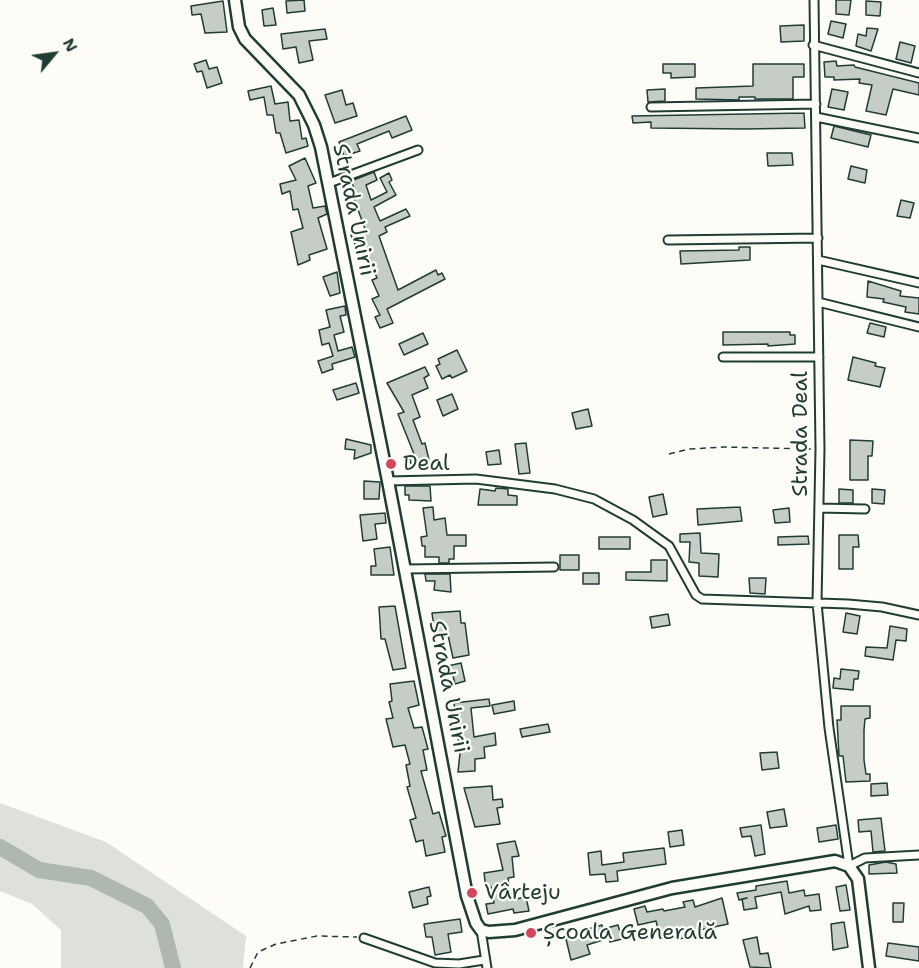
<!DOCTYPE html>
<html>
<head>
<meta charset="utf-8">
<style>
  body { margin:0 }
  #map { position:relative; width:919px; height:968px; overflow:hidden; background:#fdfcf7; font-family:"Shantell Sans",sans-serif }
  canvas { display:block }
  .north { position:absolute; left:24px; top:24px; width:60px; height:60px; -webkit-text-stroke:4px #fdfcf7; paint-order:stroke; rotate:61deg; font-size:16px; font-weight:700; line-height:24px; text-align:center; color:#1f3d34 }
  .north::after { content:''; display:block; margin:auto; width:21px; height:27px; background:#1f3d34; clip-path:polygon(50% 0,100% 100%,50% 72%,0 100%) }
</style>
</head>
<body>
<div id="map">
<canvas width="919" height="968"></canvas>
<div class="north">N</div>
</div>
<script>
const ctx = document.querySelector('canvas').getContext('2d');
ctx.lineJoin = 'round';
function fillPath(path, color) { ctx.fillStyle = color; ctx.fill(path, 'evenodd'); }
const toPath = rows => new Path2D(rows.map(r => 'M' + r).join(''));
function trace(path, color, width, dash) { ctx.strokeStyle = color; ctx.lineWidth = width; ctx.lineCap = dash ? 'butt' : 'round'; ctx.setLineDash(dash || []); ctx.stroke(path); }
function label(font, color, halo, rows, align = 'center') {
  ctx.font = font + ' "Shantell Sans",sans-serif'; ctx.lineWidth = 4.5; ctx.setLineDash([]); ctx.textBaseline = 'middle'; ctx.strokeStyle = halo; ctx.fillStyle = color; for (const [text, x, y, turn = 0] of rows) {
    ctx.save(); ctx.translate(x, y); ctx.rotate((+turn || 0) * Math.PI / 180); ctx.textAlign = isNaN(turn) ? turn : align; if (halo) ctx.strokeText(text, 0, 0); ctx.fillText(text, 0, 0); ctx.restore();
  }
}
fillPath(toPath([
  [0,803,106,842,246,936,243,968,61,968,61,930,32,904,0,891]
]), '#dde0db');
trace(toPath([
  [0,847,39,870,91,878,147,906,162,924,173,968]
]), '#aeb8b1', 16);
const building = toPath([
  [304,0,305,11,287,13,286,1,304,0],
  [836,0,851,0,849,15,836,14,836,0],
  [223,1,227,32,205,33,201,14,192,15,191,6,223,1],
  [866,1,881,2,880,16,866,15,866,1],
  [273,8,276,25,264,26,262,10,273,8],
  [831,21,846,24,843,38,828,34,831,21],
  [804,25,804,41,781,42,780,26,804,25],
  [867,28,878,29,871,51,856,46,858,34,866,36,867,28],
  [325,29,327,39,309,41,313,60,299,63,296,47,283,49,281,34,325,29],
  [900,42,915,46,911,63,896,59,900,42],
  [206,60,209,69,217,67,222,83,207,88,202,71,197,72,194,64,206,60],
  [836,61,837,66,854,65,855,67,919,83,919,95,893,89,886,115,866,111,872,85,859,83,860,79,834,80,834,77,825,77,824,62,836,61],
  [663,64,695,64,695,77,671,78,671,73,663,73,663,64],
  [753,64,804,64,804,77,793,77,793,99,755,99,755,97,739,97,739,100,696,99,696,88,753,86,753,64],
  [271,86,275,104,288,102,290,121,299,120,302,139,306,138,308,146,286,153,280,133,276,133,273,115,267,115,264,97,250,100,248,91,271,86],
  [665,89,665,101,648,102,647,90,665,89],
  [832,89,848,92,844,110,828,107,832,89],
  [342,90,346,105,353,103,357,116,335,123,325,95,342,90],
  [804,113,805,128,745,129,651,128,651,122,633,123,632,116,804,113],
  [406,116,412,130,392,138,389,131,357,144,360,151,344,156,339,142,406,116],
  [834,126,871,135,868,147,831,138,834,126],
  [767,153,792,153,793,165,768,166,767,153],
  [305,158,316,183,308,186,313,208,325,206,327,214,318,218,327,249,309,255,310,260,298,265,291,232,303,228,298,209,293,210,290,191,282,194,280,184,296,180,289,166,305,158],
  [851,166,867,170,865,183,848,179,851,166],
  [374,172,377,180,366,185,371,200,387,192,380,178,389,173,392,180,389,182,396,195,374,207,380,221,406,209,410,216,385,227,387,232,379,236,398,290,436,270,438,275,442,273,445,279,387,309,393,323,380,328,375,317,380,315,372,299,379,296,372,280,377,278,367,253,360,256,351,235,365,229,353,196,357,195,351,181,374,172],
  [901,200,914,203,910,218,897,216,901,200],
  [739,247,750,247,750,260,681,264,680,251,739,250,739,247],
  [337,272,340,293,330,296,323,277,337,272],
  [868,281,901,291,900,296,919,298,919,314,905,312,906,307,883,302,884,299,867,297,868,281],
  [345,306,346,315,340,316,344,332,334,335,338,351,352,347,355,357,332,364,333,369,322,373,318,361,333,356,329,343,322,345,319,330,330,327,326,310,345,306],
  [870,323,886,327,884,337,867,333,870,323],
  [723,332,790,332,790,335,795,335,795,344,768,346,768,344,723,345,723,332],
  [423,333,428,344,404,355,399,344,423,333],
  [457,350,467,371,452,378,450,375,442,379,436,366,440,364,438,359,457,350],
  [853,357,876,363,875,366,885,368,880,387,848,380,853,357],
  [425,367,429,375,424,378,428,388,412,395,420,417,413,420,422,444,425,443,429,460,411,464,409,456,414,454,398,414,404,412,387,383,425,367],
  [356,383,359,393,337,400,333,390,356,383],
  [452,394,458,409,443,416,437,400,452,394],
  [588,409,592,426,576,429,572,413,588,409],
  [346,439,371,445,371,453,354,459,355,450,345,449,346,439],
  [850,440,873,441,872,456,868,456,868,480,850,480,850,440],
  [526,443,530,473,519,474,515,444,526,443],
  [499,450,501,464,488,465,486,452,499,450],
  [364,481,380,482,379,499,364,499,364,481],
  [405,486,430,486,431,501,409,500,409,495,405,495,405,486],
  [496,488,508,489,508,495,517,496,517,505,478,505,480,489,495,491,496,488],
  [839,489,853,490,853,503,839,503,839,489],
  [872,489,885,490,884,504,872,503,872,489],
  [663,494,667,514,653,517,649,497,663,494],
  [433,507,434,520,445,518,447,535,466,535,466,546,454,546,454,559,449,559,449,563,439,563,439,557,425,557,425,546,422,546,421,537,427,536,423,508,433,507],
  [740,507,742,521,698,525,697,509,740,507],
  [789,508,790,522,775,523,773,510,789,508],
  [385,513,386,523,375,524,377,539,363,541,360,515,385,513],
  [700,533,701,553,719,554,718,577,699,576,699,563,689,562,690,542,680,542,680,534,700,533],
  [839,535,858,535,859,547,853,547,853,569,839,569,839,535],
  [808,536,809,544,778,545,778,537,808,536],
  [599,537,630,537,630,549,599,549,599,537],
  [390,547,394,575,371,575,371,566,376,566,374,549,390,547],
  [560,555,579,555,579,570,560,570,560,555],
  [651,560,667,560,667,581,626,580,626,572,651,572,651,560],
  [583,573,599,573,599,584,583,584,583,573],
  [425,574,450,574,451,592,434,590,435,581,426,581,425,574],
  [749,578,766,578,765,594,750,593,749,578],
  [395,606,406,668,393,670,385,639,381,639,379,607,395,606],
  [460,611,461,623,465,623,469,655,453,658,448,635,435,637,432,613,460,611],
  [846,613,860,616,857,634,843,632,846,613],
  [668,614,670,625,652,628,650,617,668,614],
  [890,626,907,629,906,641,896,640,893,660,865,656,866,647,887,648,890,626],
  [461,663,465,681,455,684,452,672,441,675,439,668,461,663],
  [841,669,859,671,858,679,854,679,853,690,833,688,834,678,840,679,841,669],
  [414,681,419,705,408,708,414,728,422,727,428,749,423,750,427,770,421,771,433,814,439,812,446,836,442,837,445,852,426,856,423,840,416,842,410,820,416,818,407,787,410,786,406,765,410,764,405,745,393,747,386,719,393,718,389,702,392,701,390,684,414,681],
  [489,699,490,706,471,708,474,737,495,733,496,745,484,747,485,758,475,759,475,771,458,772,460,753,457,730,452,730,451,721,456,721,454,703,489,699],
  [514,701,515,710,494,714,492,705,514,701],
  [841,706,870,706,870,718,865,719,864,730,864,760,866,774,870,774,870,781,846,782,843,756,839,756,837,720,841,720,841,706],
  [548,724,550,732,522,737,520,729,548,724],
  [777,752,779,768,762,770,760,753,777,752],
  [887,783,888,795,871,796,871,784,887,783],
  [492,786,493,800,502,799,503,807,497,808,500,824,475,827,464,788,492,786],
  [784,809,787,826,770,828,767,812,784,809],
  [881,818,885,851,873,852,871,831,859,832,858,820,881,818],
  [761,825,765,854,755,856,751,836,742,837,740,828,761,825],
  [836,825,838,839,819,842,817,828,836,825],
  [682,830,684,845,670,847,668,832,682,830],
  [515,841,519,856,512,857,514,877,508,878,511,900,526,897,529,911,514,913,513,909,488,914,486,904,494,903,491,887,486,888,484,873,503,870,497,844,515,841],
  [664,848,666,864,617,871,618,881,606,882,605,874,590,875,588,853,601,851,602,865,624,862,623,853,664,848],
  [886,862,896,864,897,873,869,874,869,865,886,862],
  [787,881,789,893,804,890,805,896,819,894,821,910,810,911,809,906,785,914,781,892,755,897,757,908,744,910,742,899,747,898,739,900,737,893,756,890,756,886,787,881],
  [846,885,850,910,840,911,836,887,846,885],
  [429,887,431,896,427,897,428,904,413,908,409,892,429,887],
  [722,898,728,924,700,930,701,934,679,939,676,929,659,933,656,921,638,925,634,909,645,906,647,912,663,909,664,911,685,907,683,902,693,900,695,907,722,898],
  [893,903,904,903,903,922,893,922,893,903],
  [460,919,462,932,448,934,451,952,435,955,432,937,426,937,424,924,460,919],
  [844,922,848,947,833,950,831,924,844,922],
  [602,925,603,929,618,925,622,939,610,942,609,938,587,945,590,954,571,960,566,939,579,936,578,932,602,925],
  [757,937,760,954,768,953,771,968,750,967,743,940,757,937],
  [888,943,919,947,919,961,886,956,888,943]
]);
fillPath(building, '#c6cdc7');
trace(building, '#1f3d34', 1.5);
const street = toPath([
  [814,0,820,449,817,603,829,728,849,866,865,858,919,855],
  [813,45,919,73],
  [651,107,816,104],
  [816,117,919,138],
  [329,183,418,150],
  [668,240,818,238],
  [818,260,919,283],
  [818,302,919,327],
  [723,357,819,357],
  [388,481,476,479,555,489,594,499,633,520,669,546,696,595,702,599,848,604,882,607,919,615],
  [820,508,865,509],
  [405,569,554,567],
  [481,930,487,968],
  [364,938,435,963,459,964,484,960]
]);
const secondary = toPath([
  [235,0,239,27,245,39,299,95,314,125,321,147,388,481,467,896,476,923,481,930,489,932,515,930,672,888,835,861,849,866,858,879,869,968]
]);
trace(street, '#1f3d34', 11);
trace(secondary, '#1f3d34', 15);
trace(toPath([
  [669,454,689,449,724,447,811,449],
  [250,968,258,952,276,944,317,936,357,937]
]), '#1f3d34', 1.5, [6, 4.5]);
trace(street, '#fdfcf7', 7);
trace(secondary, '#fdfcf7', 10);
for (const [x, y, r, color] of [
  [391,464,6,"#d1495b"],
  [472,893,6,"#d1495b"],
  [531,933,6,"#d1495b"]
]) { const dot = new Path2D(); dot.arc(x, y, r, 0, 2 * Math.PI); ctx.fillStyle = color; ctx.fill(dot); trace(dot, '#fdfcf7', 2); }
label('22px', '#1f3d34', '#fdfcf7', [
  ["Strada Unirii",353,210,78],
  ["Strada Deal",801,434,-90],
  ["Strada Unirii",448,687,79]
]);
label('22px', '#1f3d34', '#fdfcf7', [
  ["Deal",403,464],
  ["Vârteju",484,893],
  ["Școala Generală",543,933]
], 'left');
</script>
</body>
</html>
